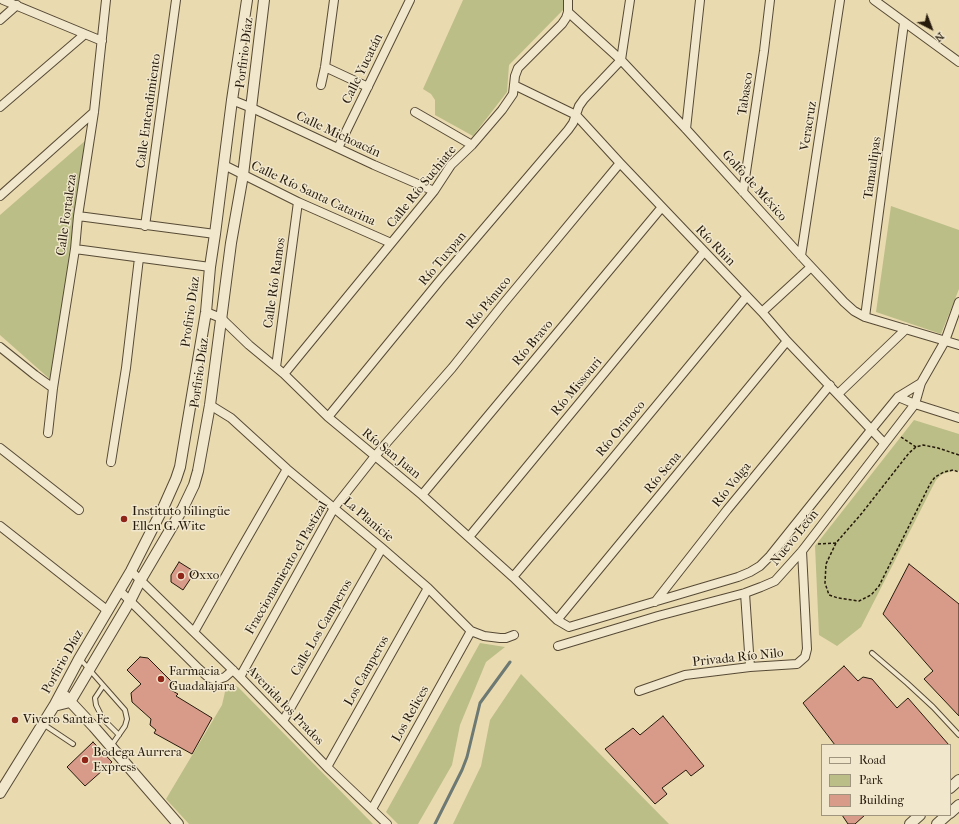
<!DOCTYPE html>
<html>
<head>
<meta charset="utf-8">
<style>
  body { margin:0 }
  #map { position:relative; width:959px; height:824px; overflow:hidden; background:#eadab0; font-family:"IM FELL French Canon",serif }
  canvas { display:block }
  .legend { position:absolute; left:821px; top:744px; width:130px; height:72px; box-sizing:border-box; background:#f1e7cc; border:1px solid #9f957f; margin:0; padding:5px 7px; list-style:none; font-size:12px; color:#251a0c }
  .legend li { display:flex; align-items:center; gap:8px; height:20px }
  .legend b { width:20px; border:1px solid #9f957f }
  .north { position:absolute; left:911px; top:8px; width:40px; height:40px; -webkit-text-stroke:3px #f1e7cc; paint-order:stroke; rotate:138deg; font-size:11px; font-weight:700; line-height:16px; text-align:center; color:#251a0c }
  .north::after { content:''; display:block; margin:auto; width:14px; height:18px; background:#251a0c; clip-path:polygon(50% 0,100% 100%,50% 72%,0 100%) }
</style>
</head>
<body>
<div id="map">
<canvas width="959" height="824"></canvas>
<ul class="legend">
<li><b style="height:5px;background:#f1e7cc"></b>Road</li>
<li><b style="height:11px;background:#bcbe87"></b>Park</li>
<li><b style="height:11px;background:#d89b89"></b>Building</li>
</ul>
<div class="north">N</div>
</div>
<script>
const ctx = document.querySelector('canvas').getContext('2d');
ctx.lineJoin = 'round';
function fillPath(path, color) { ctx.fillStyle = color; ctx.fill(path, 'evenodd'); }
const toPath = rows => new Path2D(rows.map(r => 'M' + r).join(''));
function trace(path, color, width, dash) { ctx.strokeStyle = color; ctx.lineWidth = width; ctx.lineCap = dash ? 'butt' : 'round'; ctx.setLineDash(dash || []); ctx.stroke(path); }
function label(font, color, halo, rows, align = 'center') {
  ctx.font = font + ' "IM FELL French Canon",serif'; ctx.lineWidth = 3; ctx.setLineDash([]); ctx.textBaseline = 'middle'; ctx.strokeStyle = halo; ctx.fillStyle = color; for (const [text, x, y, turn = 0] of rows) {
    ctx.save(); ctx.translate(x, y); ctx.rotate((+turn || 0) * Math.PI / 180); ctx.textAlign = isNaN(turn) ? turn : align; if (halo) ctx.strokeText(text, 0, 0); ctx.fillText(text, 0, 0); ctx.restore();
  }
}
fillPath(toPath([
  [463,0,564,0,564,9,509,65,507,92,473,136,435,115,435,100,431,94,423,89],
  [86,140,52,381,0,335,0,215],
  [891,206,959,230,959,289,941,334,876,312],
  [914,420,959,434,959,471,957,470,942,474,936,480,861,627,837,646,819,635,815,546],
  [480,643,505,647,486,662,460,725,452,765,418,824,398,824,386,812],
  [521,674,669,824,453,824,481,766,490,720],
  [227,683,238,687,373,824,189,824,166,799,222,705]
]), '#bcbe87');
trace(toPath([
  [435,824,462,770,467,757,480,703,510,662]
]), '#6d7973', 3);
const building = toPath([
  [179,562,195,572,183,590,171,582,171,575,179,562],
  [909,564,959,604,959,716,924,679,933,671,883,614,909,564],
  [140,657,148,658,174,684,169,689,178,694,176,696,212,718,192,754,154,733,156,730,150,725,151,719,132,702,131,693,141,684,127,670,140,657],
  [844,666,858,681,863,677,872,679,897,708,908,698,949,745,835,745,803,703,844,666],
  [663,716,704,766,691,776,686,770,662,788,667,794,655,804,605,749,633,728,640,735,663,716],
  [93,742,112,762,85,786,67,767,93,742],
  [842,815,865,815,855,824,848,824,842,815]
]);
fillPath(building, '#d89b89');
trace(building, '#251a0c', 1);
const service = toPath([
  [872,653,907,683,933,707,959,735],
  [80,659,125,710,127,719,125,726,111,746],
  [103,686,95,698,96,705,103,719,119,735],
  [43,724,73,744]
]);
const minor = toPath([
  [3,0,102,41],
  [874,0,959,62],
  [568,12,621,60,686,129,801,256,844,302,854,311,865,317,959,345],
  [0,20,17,5],
  [325,67,368,87],
  [321,85,325,67,334,0],
  [514,85,576,115,620,163,762,312,787,341,884,443],
  [232,100,252,108,374,165,434,191],
  [0,107,85,34],
  [415,112,472,145],
  [686,129,700,0],
  [338,148,410,0],
  [224,165,298,202,391,243],
  [743,192,764,51,770,0],
  [0,196,94,112],
  [78,216,215,234],
  [145,226,176,0],
  [75,249,210,267],
  [801,256,840,0],
  [206,312,221,318,249,345,284,374,328,417,422,495,513,577,557,620,569,627,738,577,750,572,760,566,770,556,871,430,898,397,921,383],
  [762,312,811,267],
  [865,317,904,23],
  [0,347,35,375,53,388],
  [276,367,298,202],
  [284,374,434,191,451,165,472,145,502,110,513,94,515,76,518,68,562,24,566,18,568,12,568,0],
  [838,394,906,329],
  [898,397,915,404,959,418],
  [210,405,231,418,287,469,382,548,428,588,471,631,484,636,500,638,506,638,514,635],
  [328,417,441,279,568,130,573,123,579,106,584,99,621,60,630,0],
  [48,433,53,388,75,249,78,216,94,112,106,0],
  [0,448,79,510],
  [111,462,126,368,139,258],
  [422,495,662,207],
  [0,526,108,611],
  [469,537,704,252],
  [131,571,240,677,327,767,387,824],
  [513,577,604,469,747,296],
  [120,591,199,669,208,677,216,680,225,677,233,670],
  [745,593,750,667],
  [655,602,727,510,830,385],
  [557,620,787,341],
  [194,632,238,554,287,469],
  [558,646,658,616,745,593,761,587,775,581,802,551,915,404,921,383,945,341,959,302],
  [240,677,334,508,375,456,452,368,503,304,620,163],
  [639,691,685,675,750,667,797,664,805,657,807,649,802,551],
  [283,721,382,548],
  [327,767,428,588],
  [372,809,471,631]
]);
const tertiary = toPath([
  [65,696,94,727,178,824],
  [54,706,70,702,130,601,140,581,183,508,194,485,198,471,210,405,231,243,243,175,264,0],
  [950,788,959,780],
  [0,793,54,706,79,659,131,571,164,506,176,479,180,467,206,312,210,267,215,234,232,100,247,0],
  [950,813,959,805],
  [910,824,920,815],
  [937,824,947,815]
]);
trace(service, '#564a35', 6);
trace(minor, '#564a35', 10);
trace(tertiary, '#564a35', 12);
trace(toPath([
  [901,437,916,447],
  [959,455,938,448,923,445,916,447,909,453,862,513,836,543,826,564,825,583,829,595,838,598,859,601,871,595,879,586,930,484,935,477,944,472,953,470,959,472],
  [818,544,836,543]
]), '#251a0c', 1.5, [3, 2]);
trace(service, '#f1e7cc', 4);
trace(minor, '#f1e7cc', 8);
trace(tertiary, '#f1e7cc', 10);
for (const [x, y, r, color] of [
  [124,519,4,"#8f2418"],
  [181,576,4,"#8f2418"],
  [161,679,4,"#8f2418"],
  [15,720,4,"#8f2418"],
  [85,760,4,"#8f2418"]
]) { const dot = new Path2D(); dot.arc(x, y, r, 0, 2 * Math.PI); ctx.fillStyle = color; ctx.fill(dot); trace(dot, '#f1e7cc', 1.5); }
label('13px', '#251a0c', '#f1e7cc', [
  ["Porfirio Díaz",245,53,-83],
  ["Calle Yucatán",363,69,-64],
  ["Tabasco",746,94,-81],
  ["Calle Entendimiento",149,111,-82],
  ["Veracruz",809,126,-81],
  ["Calle Michoacán",338,135,25],
  ["Tamaulipas",873,168,-82],
  ["Golfo de México",754,186,48],
  ["Calle Río Suchiate",422,187,-51],
  ["Calle Río Santa Catarina",313,194,25],
  ["Calle Fortaleza",67,215,-82],
  ["Río Rhin",715,246,46],
  ["Río Tuxpan",443,259,-50],
  ["Calle Río Ramos",275,283,-82],
  ["Río Pánuco",489,303,-51],
  ["Profirio Díaz",191,312,-82],
  ["Río Bravo",533,343,-50],
  ["Porfirio Díaz",200,373,-82],
  ["Río Missouri",577,387,-50],
  ["Río Orinoco",621,429,-50],
  ["Río San Juan",391,454,39],
  ["Río Sena",663,473,-50],
  ["Río Volga",732,485,-51],
  ["La Planicie",368,520,40],
  ["Nuevo León",795,538,-51],
  ["Fraccionamiento el Pastizal",287,568,-60],
  ["Calle Los Camperos",322,628,-60],
  ["Privada Río Nilo",738,658,-6],
  ["Porfirio Díaz",63,662,-61],
  ["Los Camperos",367,671,-61],
  ["Avenida los Prados",285,706,46],
  ["Los Relices",411,714,-61]
]);
label('13px', '#251a0c', '#f1e7cc', [
  ["Instituto bilingüe",132,512],
  ["Ellen G. Wite",132,527],
  ["Oxxo",189,576],
  ["Farmacia",169,672],
  ["Guadalajara",169,687],
  ["Vivero Santa Fe",23,720],
  ["Bodega Aurrera",93,753],
  ["Express",93,768]
], 'left');
</script>
</body>
</html>
